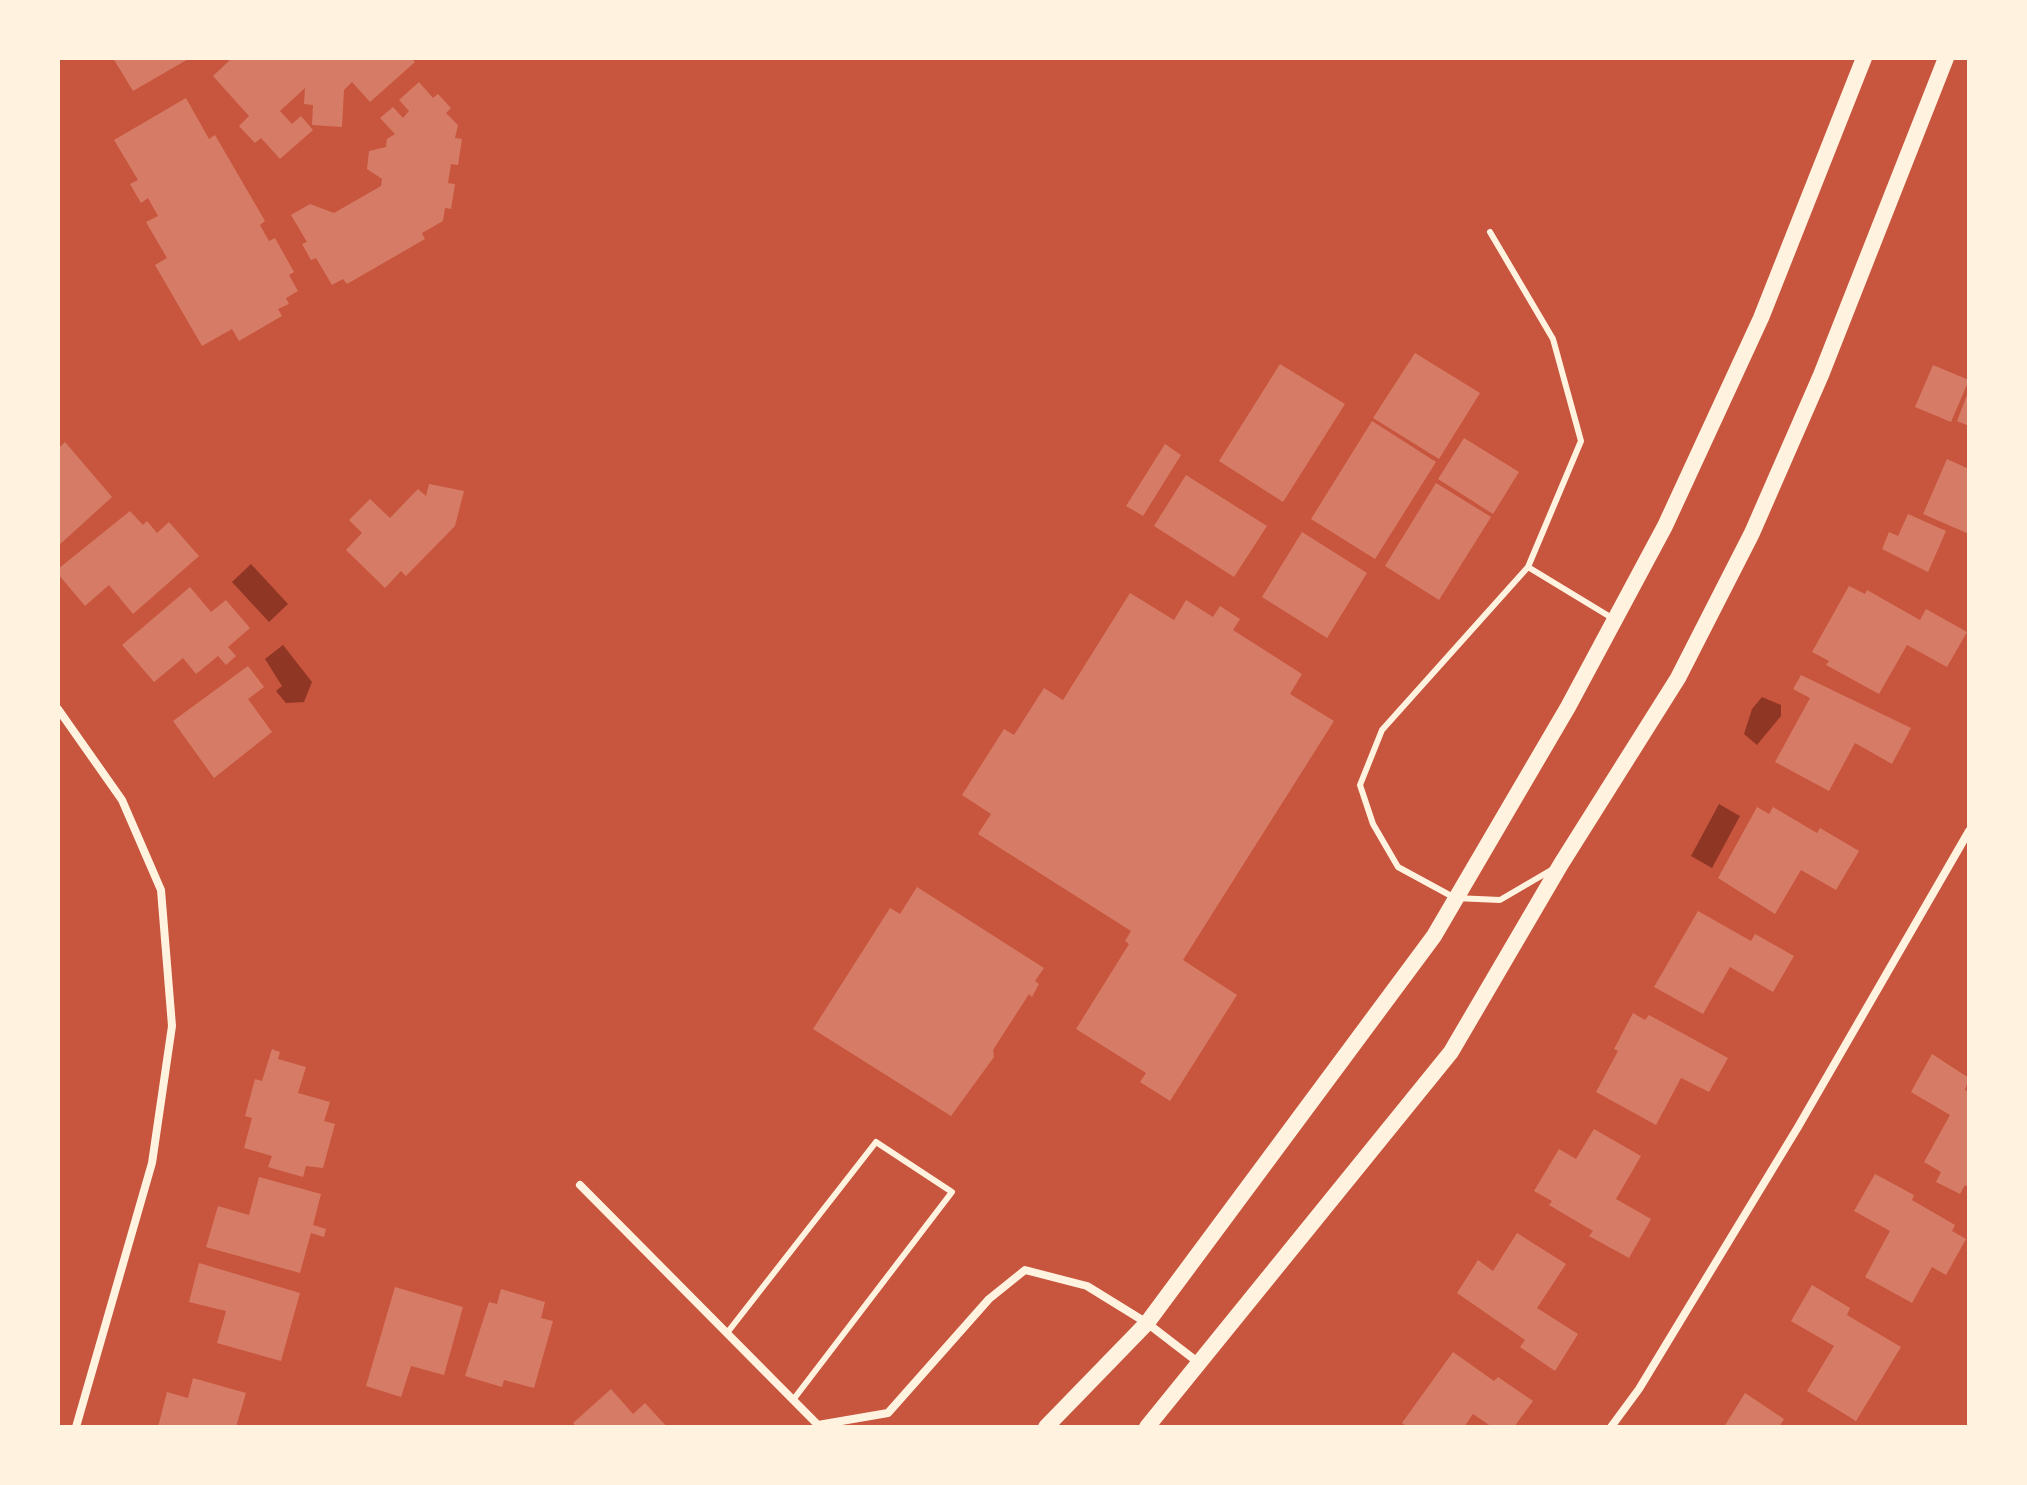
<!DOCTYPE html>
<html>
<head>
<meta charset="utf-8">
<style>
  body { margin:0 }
  #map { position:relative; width:2027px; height:1485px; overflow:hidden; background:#c8553d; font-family:"Source Sans 3",sans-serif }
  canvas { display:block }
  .frame { position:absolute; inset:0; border:60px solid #fff3e0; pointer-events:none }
</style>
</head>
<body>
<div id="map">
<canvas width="2027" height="1485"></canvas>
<div class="frame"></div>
</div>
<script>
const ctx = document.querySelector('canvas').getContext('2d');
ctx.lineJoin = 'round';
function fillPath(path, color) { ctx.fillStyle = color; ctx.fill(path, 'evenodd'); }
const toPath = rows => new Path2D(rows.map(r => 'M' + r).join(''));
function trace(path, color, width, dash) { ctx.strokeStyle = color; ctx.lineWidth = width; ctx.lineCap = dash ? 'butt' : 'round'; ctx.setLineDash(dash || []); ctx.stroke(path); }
fillPath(toPath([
  [251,564,288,604,269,622,232,582],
  [283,645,312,682,304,702,286,703,276,691,282,686,265,659],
  [1762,697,1781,705,1781,716,1757,745,1744,734,1752,709],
  [1719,804,1740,816,1712,868,1691,856]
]), '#8f3625');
fillPath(toPath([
  [113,58,190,58,133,91],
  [232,58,412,58,415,62,370,102,352,82,344,90,342,127,312,125,313,105,304,104,305,88,280,111,292,124,301,116,313,130,280,159,261,138,255,143,239,126,249,116,213,76],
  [419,82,433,98,438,94,451,108,446,113,458,125,455,138,462,139,458,165,451,164,448,183,455,184,451,209,445,208,443,221,422,233,425,239,347,284,343,279,332,285,316,258,311,260,302,244,307,242,291,215,310,204,334,213,381,186,382,179,367,169,369,151,386,147,387,139,395,134,380,118,393,107,403,118,409,111,399,100],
  [186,98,209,139,215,135,265,221,260,225,269,241,275,238,294,272,289,275,298,291,286,298,289,304,278,309,282,316,239,341,232,329,202,346,155,265,167,258,146,222,158,216,148,198,141,203,130,184,138,180,114,140],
  [1415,353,1480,393,1439,459,1373,418],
  [1280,364,1345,404,1283,502,1219,461],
  [1933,365,1969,380,1951,422,1915,407],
  [1969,390,1969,426,1957,421],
  [1372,421,1436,462,1375,559,1311,519],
  [1464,438,1519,472,1493,514,1438,479],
  [65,442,112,497,58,546,58,449],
  [1165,444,1181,455,1143,516,1126,506],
  [1947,459,1969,469,1969,534,1923,514],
  [1186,475,1267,526,1234,577,1154,526],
  [1436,483,1491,517,1439,600,1385,566],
  [429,484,464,491,455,526,406,576,401,571,385,588,346,550,362,533,349,520,370,499,390,518,418,489,426,496],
  [130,511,143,525,147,521,157,533,169,522,199,556,133,614,109,585,85,606,58,574,58,569],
  [1908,514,1946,531,1928,572,1882,549,1889,532,1898,536],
  [1302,532,1367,573,1327,638,1262,597],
  [1849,586,1865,594,1867,590,1920,620,1926,609,1967,632,1947,667,1907,645,1879,694,1826,665,1829,661,1812,652],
  [190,587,211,612,226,600,250,628,228,647,236,656,226,665,218,656,196,674,183,658,154,682,122,645],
  [1130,593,1174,620,1186,600,1213,617,1220,606,1240,619,1233,630,1302,674,1290,694,1334,721,1183,960,1237,995,1170,1101,1140,1082,1146,1073,1076,1029,1129,944,1125,941,1131,931,978,834,991,814,962,795,1004,729,1014,735,1044,688,1063,700],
  [248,666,264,687,248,699,272,732,214,778,173,721],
  [1801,675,1911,728,1892,764,1855,743,1829,791,1775,762,1810,698,1793,689],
  [1757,807,1769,814,1773,807,1817,833,1820,828,1859,851,1836,890,1801,870,1775,914,1718,878],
  [917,887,1044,968,1035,981,1039,984,1032,997,1029,994,993,1050,994,1057,951,1116,813,1029,890,908,900,914],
  [1698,911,1751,941,1755,934,1794,956,1773,992,1730,967,1703,1014,1654,987],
  [1633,1013,1645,1020,1649,1015,1728,1058,1709,1092,1681,1078,1656,1125,1596,1092,1618,1051,1614,1049],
  [272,1049,280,1052,278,1059,306,1067,298,1093,330,1102,324,1121,335,1124,323,1168,306,1166,303,1177,268,1167,272,1156,244,1148,252,1118,245,1116,255,1079,262,1081],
  [1932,1054,1969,1078,1965,1090,1969,1092,1969,1188,1965,1185,1960,1194,1936,1182,1941,1172,1924,1162,1950,1115,1911,1092],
  [1594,1129,1641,1156,1616,1199,1651,1219,1629,1258,1589,1236,1593,1231,1549,1205,1552,1201,1534,1191,1559,1149,1576,1159],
  [1875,1174,1914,1195,1912,1200,1955,1225,1952,1231,1966,1239,1946,1275,1932,1267,1912,1303,1865,1277,1890,1231,1854,1211],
  [259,1177,321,1194,313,1225,326,1229,324,1237,311,1233,300,1273,206,1247,218,1206,249,1215],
  [1517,1233,1566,1264,1537,1308,1578,1334,1555,1371,1520,1347,1525,1340,1457,1293,1478,1260,1493,1271],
  [199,1263,300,1293,281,1361,217,1343,226,1311,189,1302],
  [1812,1285,1850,1308,1847,1315,1901,1347,1856,1421,1807,1391,1834,1346,1791,1321],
  [395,1287,463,1307,444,1375,411,1366,401,1397,366,1386],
  [501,1289,545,1302,541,1318,553,1321,534,1388,504,1380,502,1387,465,1376,489,1302,497,1304],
  [1453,1352,1494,1381,1498,1377,1533,1401,1514,1427,1492,1427,1473,1414,1464,1427,1408,1427,1402,1423],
  [193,1378,246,1393,236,1427,158,1427,167,1392,188,1398],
  [611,1389,633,1414,645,1403,667,1427,577,1427,573,1423],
  [1745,1393,1784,1419,1779,1427,1724,1427]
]), '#d67c66');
trace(toPath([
  [1490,232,1553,339,1581,441,1528,567,1382,730,1360,785,1373,824,1398,867,1455,898,1500,900,1553,869],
  [1528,567,1612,618],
  [727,1333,876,1142,952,1192,793,1400]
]), '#fff3e0', 6);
trace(toPath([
  [58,709,122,800,161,890,172,1026,152,1163,76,1427],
  [580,1185,818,1425,888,1413,989,1299,1025,1270,1087,1286,1147,1323,1199,1363],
  [1611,1427,1639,1389,1798,1127,1969,831]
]), '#fff3e0', 8);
trace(toPath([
  [1046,1427,1147,1323,1434,936,1568,707,1665,526,1761,318,1864,58],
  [1147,1427,1451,1052,1561,864,1678,678,1752,533,1821,375,1946,58]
]), '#fff3e0', 16);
</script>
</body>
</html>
